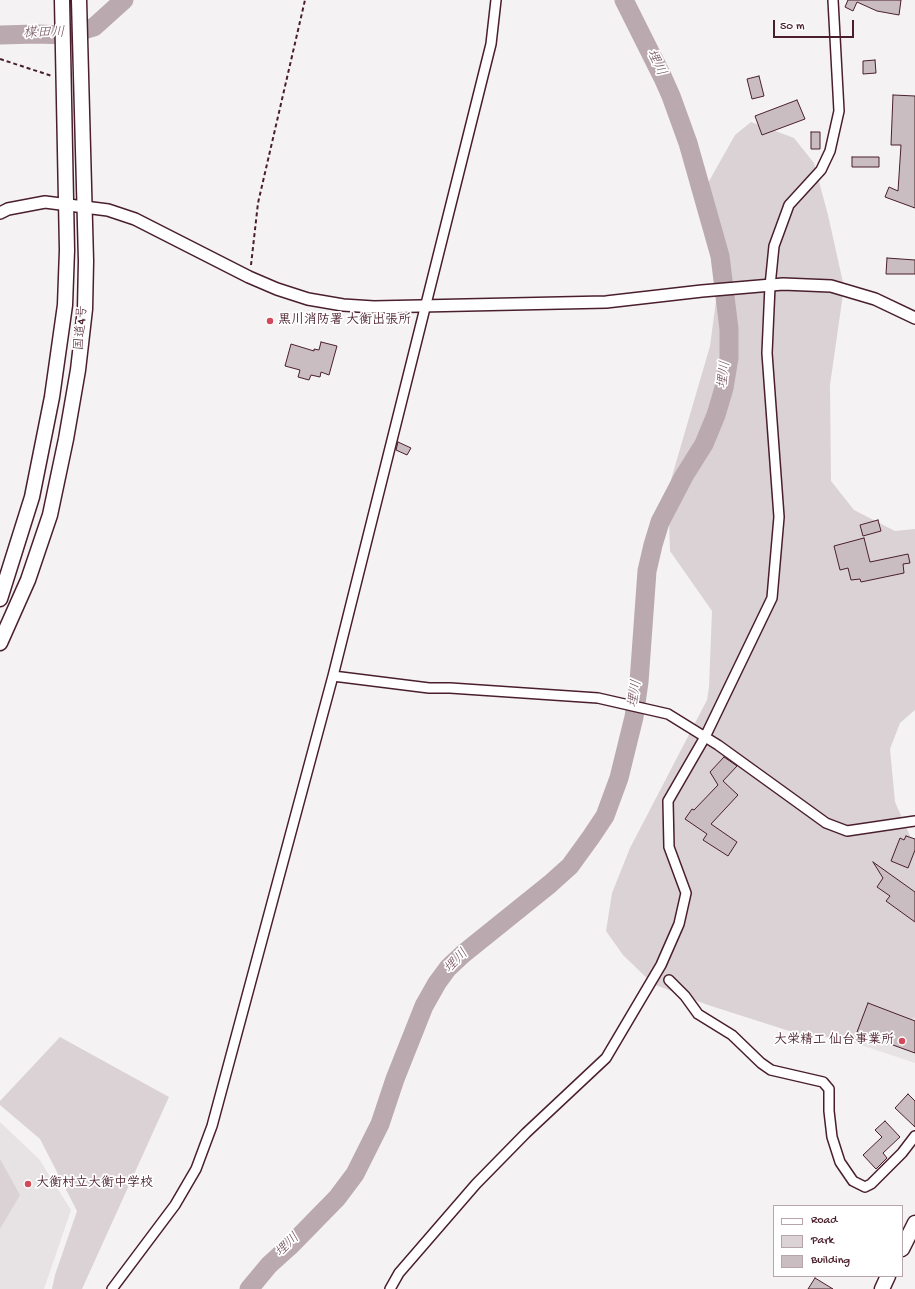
<!DOCTYPE html>
<html>
<head>
<meta charset="utf-8">
<style>
  body { margin:0 }
  #map { position:relative; width:915px; height:1289px; overflow:hidden; background:#f4f2f2; font-family:"Gochi Hand",sans-serif }
  canvas { display:block }
  .legend { position:absolute; left:773px; top:1205px; width:130px; height:72px; box-sizing:border-box; background:#fff; border:1px solid #b7a5aa; margin:0; padding:5px 7px; list-style:none; font-size:12px; color:#4a1f2b }
  .legend li { display:flex; align-items:center; gap:8px; height:20px }
  .legend b { width:20px; border:1px solid #b7a5aa }
  .scale { position:absolute; left:773px; top:20px; width:81px; height:18px; box-sizing:border-box; border:2px solid #4a1f2b; border-top:0; padding-left:5px; font-size:12px; line-height:14px; white-space:nowrap; color:#4a1f2b; -webkit-text-stroke:3px #fff; paint-order:stroke }
</style>
</head>
<body>
<div id="map">
<canvas width="915" height="1289"></canvas>
<ul class="legend">
<li><b style="height:5px;background:#fff"></b>Road</li>
<li><b style="height:11px;background:#dbd2d5"></b>Park</li>
<li><b style="height:11px;background:#cabdc1"></b>Building</li>
</ul>
<div class="scale">50 m</div>
</div>
<script>
const ctx = document.querySelector('canvas').getContext('2d');
ctx.lineJoin = 'round';
function fillPath(path, color) { ctx.fillStyle = color; ctx.fill(path, 'evenodd'); }
const toPath = rows => new Path2D(rows.map(r => 'M' + r).join(''));
function trace(path, color, width, dash) { ctx.strokeStyle = color; ctx.lineWidth = width; ctx.lineCap = dash ? 'butt' : 'round'; ctx.setLineDash(dash || []); ctx.stroke(path); }
function label(font, color, halo, rows, align = 'center') {
  ctx.font = font + ' "Gochi Hand","Klee One",sans-serif'; ctx.lineWidth = 3.5; ctx.setLineDash([]); ctx.textBaseline = 'middle'; ctx.strokeStyle = halo; ctx.fillStyle = color; for (const [text, x, y, turn = 0] of rows) {
    ctx.save(); ctx.translate(x, y); ctx.rotate((+turn || 0) * Math.PI / 180); ctx.textAlign = isNaN(turn) ? turn : align; if (halo) ctx.strokeText(text, 0, 0); ctx.fillText(text, 0, 0); ctx.restore();
  }
}
fillPath(toPath([
  [863,996,915,1014,915,1063,846,1040],
  [0,1122,39,1159,71,1210,44,1289,0,1289]
]), '#e7e2e3');
fillPath(toPath([
  [751,122,794,138,814,163,828,215,844,287,830,385,831,481,854,510,895,531,915,529,915,710,900,723,890,749,895,802,915,847,915,1017,877,1038,808,1037,708,1005,653,984,623,955,606,931,612,893,630,848,707,700,709,687,712,611,670,551,668,490,710,346,724,241,708,183,735,135],
  [60,1037,169,1097,82,1289,52,1289,55,1275,77,1211,40,1139,0,1105,0,1101],
  [0,1159,20,1195,0,1229]
]), '#dbd2d5');
trace(toPath([
  [0,35,36,34,67,35,94,27,124,0],
  [249,1289,269,1265,290,1246,337,1198,355,1174,380,1124,395,1079,424,1006,437,983,448,968,463,954,550,884,570,866,591,837,605,816,619,778,634,717,639,682,647,571,653,545,660,522,684,476,704,444,716,415,724,388,729,358,729,329,720,256,688,143,671,96,663,78,624,0]
]), '#baa9ae', 19);
const building = toPath([
  [848,0,901,0,899,15,877,11,857,2,853,11,845,7,848,0],
  [875,60,876,73,863,74,863,61,875,60],
  [759,76,764,96,752,99,747,79,759,76],
  [893,95,915,96,915,208,885,197,889,187,898,191,901,145,891,145,893,95],
  [797,100,805,119,762,135,755,116,797,100],
  [811,132,820,132,820,149,811,149,811,132],
  [852,157,879,157,879,167,852,167,852,157],
  [887,258,915,260,915,274,886,274,887,258],
  [321,342,337,346,329,375,321,372,320,377,311,375,309,380,298,377,300,370,285,366,291,344,314,351,314,349,319,350,321,342],
  [398,442,411,448,407,455,396,450,398,442],
  [878,520,881,531,863,536,860,525,878,520],
  [864,538,870,562,908,554,910,563,903,564,904,573,861,582,860,579,851,580,848,568,840,570,834,546,864,538],
  [724,757,737,766,723,781,738,795,711,824,737,842,728,856,703,840,707,834,685,819,692,809,694,810,718,785,710,772,724,757],
  [906,836,915,839,915,850,908,868,891,861,900,838,904,840,906,836],
  [873,862,915,892,915,922,886,901,890,896,877,887,883,878,873,862],
  [868,1003,915,1021,915,1053,857,1032,868,1003],
  [908,1094,915,1101,915,1127,895,1108,908,1094],
  [885,1121,900,1137,883,1153,887,1158,876,1169,863,1155,882,1137,875,1130,885,1121],
  [815,1278,833,1289,808,1289,815,1278]
]);
fillPath(building, '#cabdc1');
trace(building, '#4a1f2b', 1);
const minor = toPath([
  [333,676,429,688,450,688,598,698,668,714,718,745,826,823,847,831,915,821],
  [669,980,685,996,698,1014,732,1035,761,1063,771,1070,823,1082,829,1089,829,1111,832,1137,840,1162,853,1181,865,1187,871,1184,902,1153,915,1136],
  [112,1289,175,1205,196,1169,212,1126,333,676,491,44,496,0],
  [390,1289,399,1273,476,1184,526,1133,606,1058,661,965,679,924,686,893,669,847,668,801,705,737,772,598,779,517,767,353,770,286,774,246,789,205,821,170,830,151,839,111,833,0]
]);
const tertiary = toPath([
  [0,213,8,209,45,202,108,210,135,219,249,277,277,289,308,299,343,305,374,307,606,302,702,291,783,284,831,286,875,299,915,318]
]);
const trunk = toPath([
  [0,599,32,497,52,397,65,305,67,250,62,0],
  [0,643,28,580,50,515,66,439,78,370,85,309,86,261,79,0],
  [902,1249,915,1223],
  [882,1289,888,1276]
]);
trace(minor, '#4a1f2b', 12);
trace(tertiary, '#4a1f2b', 14);
trace(trunk, '#4a1f2b', 17);
trace(toPath([
  [0,59,52,76],
  [251,265,258,203,305,0]
]), '#4a1f2b', 2, [4, 3]);
trace(minor, '#fff', 9);
trace(tertiary, '#fff', 11);
trace(trunk, '#fff', 14);
for (const [x, y, r, color] of [
  [270,321,4,"#d1495b"],
  [902,1041,4,"#d1495b"],
  [28,1184,4,"#d1495b"]
]) { const dot = new Path2D(); dot.arc(x, y, r, 0, 2 * Math.PI); ctx.fillStyle = color; ctx.fill(dot); trace(dot, '#fff', 1.5); }
label('bold 13px', '#4a1f2b', '#fff', [
  ["黒川消防署 大衡出張所",278,321],
  ["大栄精工 仙台事業所",894,1041,"right"],
  ["大衡村立大衡中学校",36,1184]
], 'left');
label('13px', '#4a1f2b', '#fff', [
  ["国道4号",82,328,-85]
]);
label('italic 14px', '#714f59', '#fff', [
  ["楳田川",44,34,-1],
  ["埋川",655,63,64],
  ["埋川",725,375,-83],
  ["埋川",636,694,-80],
  ["埋川",457,962,-46],
  ["埋川",288,1246,-44]
]);
</script>
</body>
</html>
